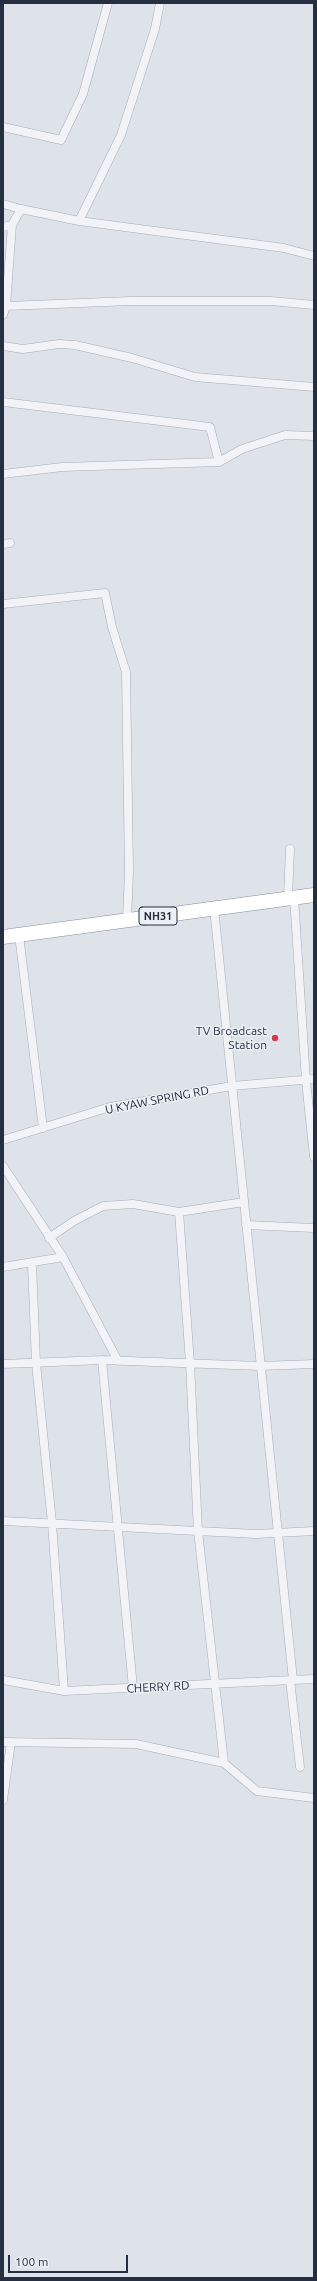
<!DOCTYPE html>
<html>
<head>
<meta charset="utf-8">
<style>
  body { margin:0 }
  #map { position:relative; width:317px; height:2281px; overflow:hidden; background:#dee2e9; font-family:Ubuntu,sans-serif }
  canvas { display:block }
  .frame { position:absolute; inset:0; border:4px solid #262e41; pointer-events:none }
  .scale { position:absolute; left:8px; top:2255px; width:120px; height:18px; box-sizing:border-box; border:2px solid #262e41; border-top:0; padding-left:5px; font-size:12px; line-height:14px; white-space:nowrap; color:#262e41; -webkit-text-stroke:3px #edf1f6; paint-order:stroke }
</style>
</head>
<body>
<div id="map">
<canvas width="317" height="2281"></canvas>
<div class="frame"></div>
<div class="scale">100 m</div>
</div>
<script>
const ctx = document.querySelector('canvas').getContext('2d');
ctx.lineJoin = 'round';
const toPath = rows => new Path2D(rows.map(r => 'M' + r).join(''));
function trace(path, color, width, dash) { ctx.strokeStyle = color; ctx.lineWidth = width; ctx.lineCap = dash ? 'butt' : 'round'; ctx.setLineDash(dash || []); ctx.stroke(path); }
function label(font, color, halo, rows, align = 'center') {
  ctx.font = font + ' Ubuntu,sans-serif'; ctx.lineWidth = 3; ctx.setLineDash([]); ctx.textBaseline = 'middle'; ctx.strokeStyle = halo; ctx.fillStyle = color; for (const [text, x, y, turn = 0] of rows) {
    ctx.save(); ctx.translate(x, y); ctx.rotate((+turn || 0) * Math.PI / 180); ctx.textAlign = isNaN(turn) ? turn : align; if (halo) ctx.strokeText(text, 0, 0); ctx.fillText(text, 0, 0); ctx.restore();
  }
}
const street = toPath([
  [3,127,61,140,83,94,108,3],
  [3,204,21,209,12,225,6,306,3,315],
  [21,209,79,221,121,135,155,29,160,3],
  [79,221,284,248,314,256],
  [3,227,12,225],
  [6,306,131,301,271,301,314,305],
  [3,346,23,349,59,344,75,345,132,358,195,377,314,387],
  [3,402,210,427,219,462],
  [3,474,62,467,219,462,242,449,285,435,314,436],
  [3,544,10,543],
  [3,604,105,593,112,627,126,672,129,872,127,920],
  [294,897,306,1081,314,1157],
  [288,898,290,849],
  [214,908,293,1680],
  [19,935,43,1128],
  [3,1140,110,1107,232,1086,314,1079],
  [3,1166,63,1257,118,1361],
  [179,1212,190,1363,198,1531,224,1763],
  [246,1225,314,1228],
  [49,1238,74,1221,103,1206,133,1204,179,1212,244,1202],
  [32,1264,36,1363,52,1523,64,1691],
  [3,1267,63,1257],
  [102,1360,133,1688],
  [3,1364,102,1360,260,1366,314,1364],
  [3,1521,256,1534,314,1531],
  [3,1680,64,1691,314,1679],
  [290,1680,300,1767],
  [3,1742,136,1744,224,1763,257,1791,314,1798],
  [3,1800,11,1742]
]);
const highway = toPath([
  [3,937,314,895]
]);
trace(street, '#a7acb7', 9);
trace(highway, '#848ea1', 15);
trace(street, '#f1f3f7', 8);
trace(highway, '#fff', 14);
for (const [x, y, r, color] of [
  [275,1038,4,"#d93847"]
]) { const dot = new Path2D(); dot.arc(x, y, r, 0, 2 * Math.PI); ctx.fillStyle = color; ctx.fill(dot); trace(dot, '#edf1f6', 1.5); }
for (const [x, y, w] of [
  [158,916,38]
]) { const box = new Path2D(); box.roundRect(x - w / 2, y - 9, w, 18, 3); ctx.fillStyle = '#edf1f6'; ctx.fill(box); trace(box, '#262e41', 1); }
label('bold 11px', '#262e41', null, [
  ["NH31",158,916]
]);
label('12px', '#262e41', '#edf1f6', [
  ["TV Broadcast",267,1031],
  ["Station",267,1045]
], 'right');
label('12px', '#262e41', '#edf1f6', [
  ["U KYAW SPRING RD",157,1100,-11],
  ["CHERRY RD",158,1687,-3]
]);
</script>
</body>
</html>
